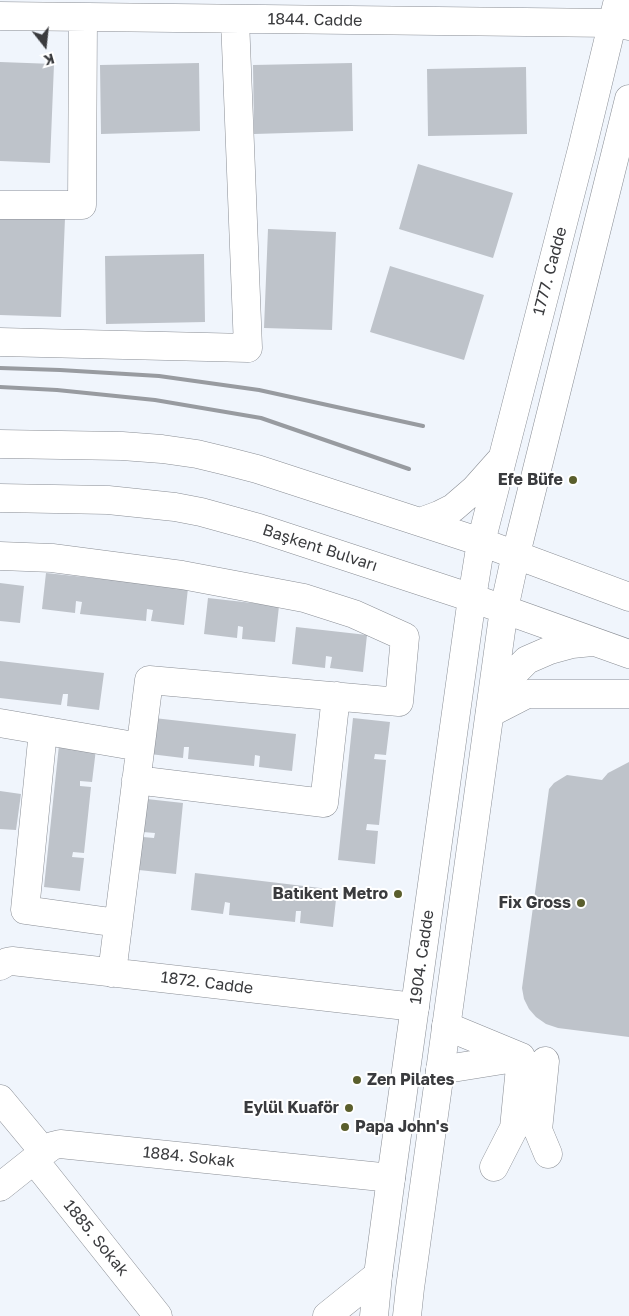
<!DOCTYPE html>
<html>
<head>
<meta charset="utf-8">
<style>
  body { margin:0 }
  #map { position:relative; width:629px; height:1316px; overflow:hidden; background:#f0f5fc; font-family:"Golos Text",sans-serif }
  canvas { display:block }
  .north { position:absolute; left:20px; top:20px; width:50px; height:50px; -webkit-text-stroke:4px #fff; paint-order:stroke; rotate:164deg; font-size:14px; font-weight:700; line-height:20px; text-align:center; color:#3a3b3e }
  .north::after { content:''; display:block; margin:auto; width:18px; height:22px; background:#3a3b3e; clip-path:polygon(50% 0,100% 100%,50% 72%,0 100%) }
</style>
</head>
<body>
<div id="map">
<canvas width="629" height="1316"></canvas>
<div class="north">K</div>
</div>
<script>
const ctx = document.querySelector('canvas').getContext('2d');
ctx.lineJoin = 'round';
function fillPath(path, color) { ctx.fillStyle = color; ctx.fill(path, 'evenodd'); }
const toPath = rows => new Path2D(rows.map(r => 'M' + r).join(''));
function trace(path, color, width, dash) { ctx.strokeStyle = color; ctx.lineWidth = width; ctx.lineCap = dash ? 'butt' : 'round'; ctx.setLineDash(dash || []); ctx.stroke(path); }
function label(font, color, halo, rows, align = 'center') {
  ctx.font = font + ' "Golos Text",sans-serif'; ctx.lineWidth = 4; ctx.setLineDash([]); ctx.textBaseline = 'middle'; ctx.strokeStyle = halo; ctx.fillStyle = color; for (const [text, x, y, turn = 0] of rows) {
    ctx.save(); ctx.translate(x, y); ctx.rotate((+turn || 0) * Math.PI / 180); ctx.textAlign = isNaN(turn) ? turn : align; if (halo) ctx.strokeText(text, 0, 0); ctx.fillText(text, 0, 0); ctx.restore();
  }
}
fillPath(toPath([
  [0,62,54,64,50,163,0,161],
  [199,63,200,131,101,134,100,65],
  [352,63,353,131,254,134,253,65],
  [526,67,527,134,428,136,427,69],
  [418,164,513,193,493,258,399,229],
  [0,216,65,218,61,317,0,315],
  [268,229,336,232,332,330,264,328],
  [204,254,205,322,106,324,105,256],
  [390,266,484,295,464,360,370,332],
  [46,573,188,588,184,625,151,621,153,610,147,609,146,621,80,614,82,602,76,601,75,613,42,609],
  [0,583,24,586,20,623,0,621],
  [208,598,279,606,275,642,242,639,243,627,238,626,237,638,204,634],
  [296,627,367,635,363,672,330,668,332,657,326,656,325,668,292,664],
  [0,661,104,673,99,710,67,706,68,694,63,694,61,705,0,698],
  [154,718,296,734,292,771,259,767,260,756,255,755,254,766,188,759,189,747,184,747,183,758,150,754],
  [353,718,390,722,386,755,375,754,374,759,386,760,379,825,367,824,366,830,378,831,375,864,338,860],
  [59,745,96,749,92,782,80,781,80,786,91,787,84,853,73,852,72,857,84,858,80,891,44,887],
  [629,762,629,1037,558,1028,546,1024,536,1017,529,1009,524,999,522,988,549,789,554,783,567,775,602,780,608,773],
  [0,791,21,794,16,830,0,829],
  [147,799,183,803,176,874,139,870,143,837,154,838,155,833,143,832],
  [195,873,337,890,333,927,300,923,301,911,296,911,295,922,229,915,230,903,225,902,223,914,191,910]
]), '#bec3ca');
const minor = toPath([
  [0,16,612,23,629,26],
  [0,205,82,205,83,17],
  [0,342,248,348,235,19],
  [0,556,52,558,182,575,304,598,354,614,405,637,399,702,149,680,112,973],
  [490,713,527,694,629,694],
  [0,723,140,747],
  [43,731,25,910,118,923],
  [136,780,324,803,336,696],
  [0,966,7,962,12,961,415,1007],
  [446,1026,521,1057],
  [545,1061,538,1130,548,1154],
  [440,1070,521,1057],
  [0,1099,44,1152],
  [34,1160,158,1316],
  [494,1167,514,1128,521,1057],
  [0,1187,44,1152,52,1146,60,1144,391,1178],
  [327,1316,378,1275]
]);
const major = toPath([
  [0,444,122,446,162,449,197,454,226,461,257,469,481,542,629,597],
  [0,498,108,500,175,507,201,512,259,528,472,598,629,654],
  [420,522,439,515,453,508,475,489,499,462],
  [495,703,504,686,514,673,527,660,550,650,572,644,592,642],
  [374,1316,378,1275,391,1178,472,598,481,542,582,149,618,0],
  [407,1316,410,1288,504,609,516,554,629,99]
]);
trace(minor, '#8a8e95', 29);
trace(major, '#8a8e95', 29);
trace(minor, '#fff', 28);
trace(major, '#fff', 28);
trace(toPath([
  [0,368,60,370,159,376,259,390,423,426],
  [0,387,57,390,155,400,261,418,409,469]
]), '#989ba0', 4);
for (const [x, y, r, color] of [
  [573,480,5,"#5a5e2c"],
  [398,894,5,"#5a5e2c"],
  [581,903,5,"#5a5e2c"],
  [357,1080,5,"#5a5e2c"],
  [349,1108,5,"#5a5e2c"],
  [345,1127,5,"#5a5e2c"]
]) { const dot = new Path2D(); dot.arc(x, y, r, 0, 2 * Math.PI); ctx.fillStyle = color; ctx.fill(dot); trace(dot, '#fff', 2); }
label('16px', '#3a3b3e', '#fff', [
  ["1844. Cadde",315,20,1],
  ["1777. Cadde",550,271,-75],
  ["Başkent Bulvarı",320,548,18],
  ["1904. Cadde",422,957,-82],
  ["1872. Cadde",207,983,7],
  ["1884. Sokak",189,1157,6],
  ["1885. Sokak",96,1238,51]
]);
label('bold 16px', '#3a3b3e', '#fff', [
  ["Efe Büfe",563,480],
  ["Batıkent Metro",388,894],
  ["Fix Gross",571,903],
  ["Zen Pilates",367,1080,"left"],
  ["Eylül Kuaför",339,1108],
  ["Papa John's",355,1127,"left"]
], 'right');
</script>
</body>
</html>
